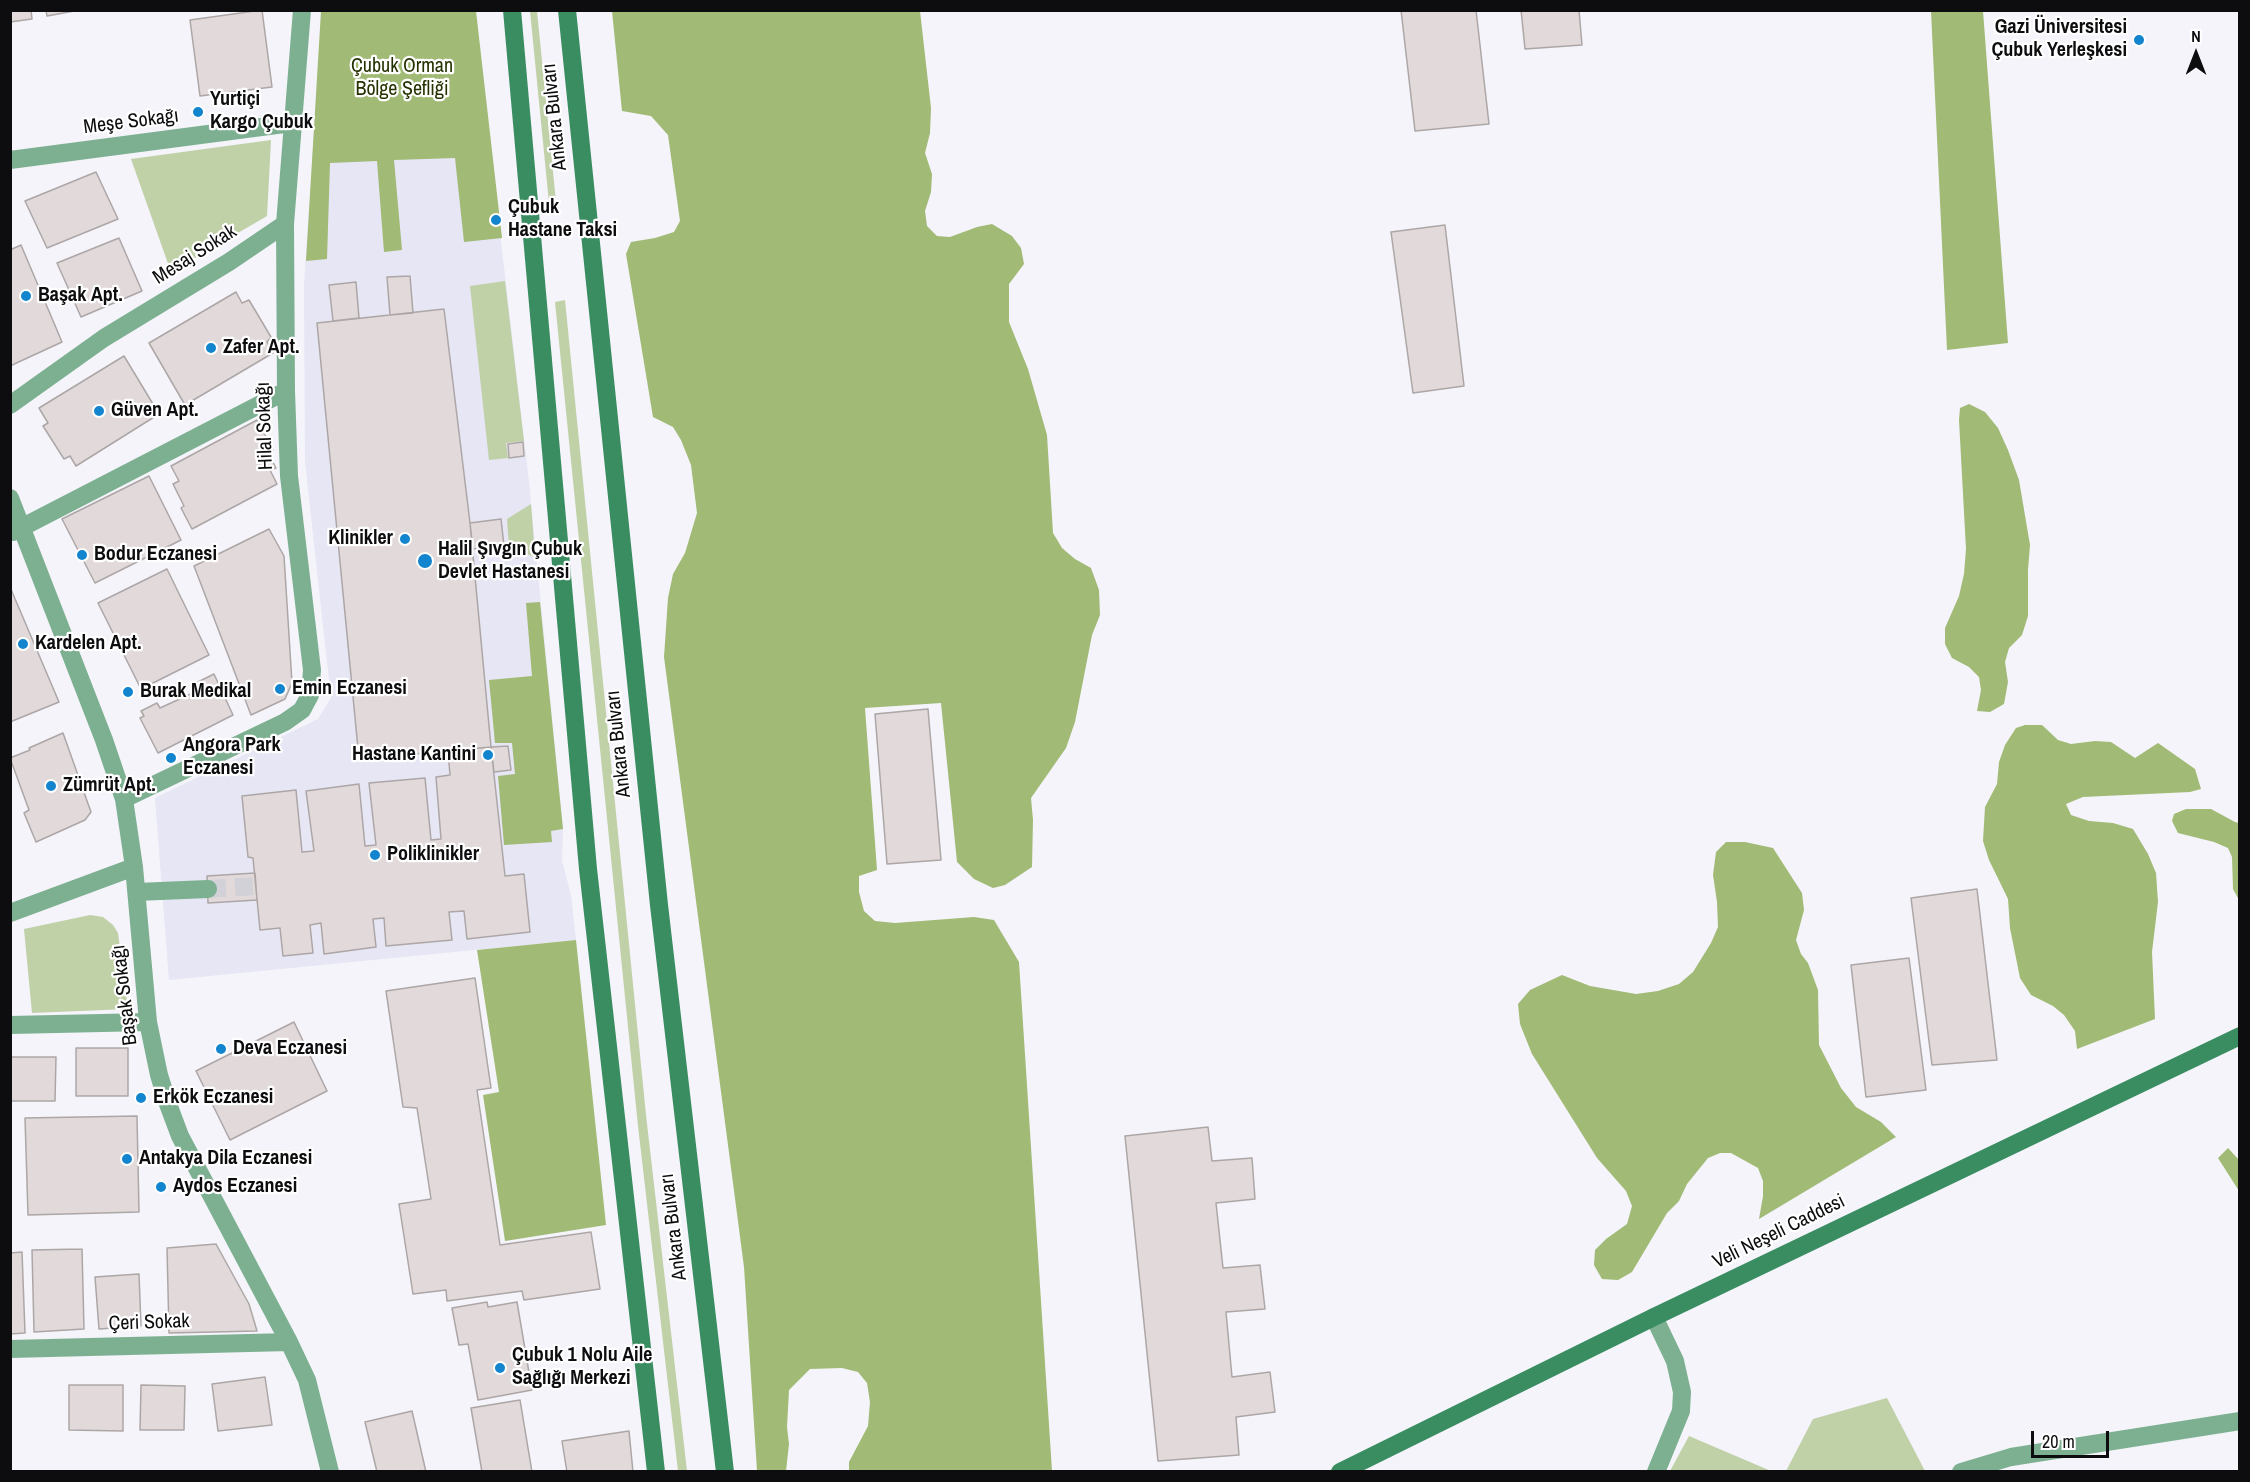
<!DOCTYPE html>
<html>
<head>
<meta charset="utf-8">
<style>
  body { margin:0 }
  #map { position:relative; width:2250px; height:1482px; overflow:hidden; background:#f4f4fa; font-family:"Archivo Narrow",sans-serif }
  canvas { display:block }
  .frame { position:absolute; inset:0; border:12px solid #0d0d0f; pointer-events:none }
  .north { position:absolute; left:2166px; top:24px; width:60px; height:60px; -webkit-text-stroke:4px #fff; paint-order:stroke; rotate:0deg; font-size:16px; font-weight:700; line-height:24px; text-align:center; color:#0d0d0f }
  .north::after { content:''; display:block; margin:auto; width:21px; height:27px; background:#0d0d0f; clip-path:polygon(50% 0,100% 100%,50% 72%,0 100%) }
  .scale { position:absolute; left:2031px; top:1431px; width:78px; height:27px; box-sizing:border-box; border:3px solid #0d0d0f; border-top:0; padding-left:8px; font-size:18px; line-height:21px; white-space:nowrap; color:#0d0d0f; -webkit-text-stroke:4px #fff; paint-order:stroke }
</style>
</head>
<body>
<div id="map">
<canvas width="2250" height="1482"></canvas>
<div class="frame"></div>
<div class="north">N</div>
<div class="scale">20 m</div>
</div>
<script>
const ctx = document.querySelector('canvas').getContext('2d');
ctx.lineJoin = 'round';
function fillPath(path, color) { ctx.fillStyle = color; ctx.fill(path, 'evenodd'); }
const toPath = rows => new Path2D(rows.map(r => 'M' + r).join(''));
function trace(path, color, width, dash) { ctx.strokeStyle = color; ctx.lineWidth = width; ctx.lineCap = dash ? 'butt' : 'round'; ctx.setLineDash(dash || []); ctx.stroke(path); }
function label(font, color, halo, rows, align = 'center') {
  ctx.font = font + ' "Archivo Narrow",sans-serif'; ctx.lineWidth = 4.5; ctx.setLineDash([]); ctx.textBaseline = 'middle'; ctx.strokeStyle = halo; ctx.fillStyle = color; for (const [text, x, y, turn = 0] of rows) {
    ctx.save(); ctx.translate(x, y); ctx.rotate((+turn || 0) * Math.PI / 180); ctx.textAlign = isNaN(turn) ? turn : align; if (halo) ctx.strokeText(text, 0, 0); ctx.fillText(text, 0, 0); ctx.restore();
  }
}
fillPath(toPath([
  [490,146,529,482,563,829,562,861,571,895,576,940,169,980,155,798,318,719,331,698,305,462,304,284,313,147]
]), '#e6e6f4');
fillPath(toPath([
  [530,11,537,11,556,202,549,203],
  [271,140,267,216,171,272,131,159],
  [505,281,524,441,506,443,508,458,489,460,470,286],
  [565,300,646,1115,687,1471,678,1471,638,1126,555,302],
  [531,504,535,557,509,548,507,519],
  [90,915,103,917,113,925,118,933,128,1009,32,1013,24,929],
  [1887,1398,1925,1471,1786,1471,1813,1419],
  [1689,1436,1771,1471,1670,1471]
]), '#c0d0a7');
fillPath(toPath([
  [379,10,476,11,502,238,464,242,455,158,394,160,402,250,384,252,377,161,330,163,327,259,306,261,321,11],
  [612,11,920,11,931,108,930,133,925,153,932,174,931,192,925,211,927,226,937,236,950,237,977,227,992,224,1012,236,1021,248,1024,264,1009,284,1009,322,1028,369,1047,435,1053,533,1062,548,1075,559,1091,568,1099,590,1100,615,1092,635,1075,722,1066,748,1031,798,1033,820,1032,867,1005,885,993,888,974,879,957,862,941,703,865,708,877,870,859,876,859,892,864,911,875,921,895,923,974,917,994,920,1019,962,1052,1471,849,1471,849,1462,868,1426,870,1402,867,1383,858,1372,842,1368,810,1369,789,1390,787,1427,789,1444,786,1471,757,1471,744,1267,664,657,668,598,673,574,685,553,697,513,691,465,681,440,673,427,653,417,626,254,631,242,655,238,674,232,680,221,668,135,651,116,622,111],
  [1931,11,1983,11,2008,343,1947,350],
  [1969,404,1985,412,1998,428,2008,450,2019,480,2030,545,2028,570,2028,616,2022,635,2009,648,2005,662,2008,682,2004,704,1990,712,1977,711,1981,690,1979,677,1969,667,1952,658,1945,644,1945,628,1959,596,1964,574,1966,549,1959,420,1960,408],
  [540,602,563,829,551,831,552,842,504,845,498,776,515,774,512,743,495,743,489,680,532,676,526,603],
  [2025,725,2042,725,2058,740,2071,744,2095,741,2111,742,2135,758,2158,743,2195,769,2201,789,2190,792,2083,797,2066,804,2071,815,2089,821,2113,823,2133,829,2148,854,2156,873,2158,902,2152,952,2155,1019,2077,1049,2075,1031,2064,1015,2053,1006,2031,995,2020,978,2010,928,2008,899,1989,860,1983,841,1985,807,1997,784,1999,762,2005,745,2016,728],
  [2186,809,2211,809,2235,822,2239,823,2239,900,2233,889,2232,857,2228,848,2214,842,2178,833,2172,821,2174,814],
  [1726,842,1745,842,1773,848,1802,893,1804,910,1796,940,1801,954,1808,963,1818,990,1819,1045,1841,1088,1856,1107,1881,1122,1896,1137,1759,1219,1763,1196,1763,1181,1758,1168,1731,1153,1720,1153,1708,1158,1687,1184,1679,1201,1667,1213,1632,1272,1618,1280,1602,1279,1594,1265,1595,1250,1606,1239,1627,1224,1632,1206,1626,1191,1597,1158,1532,1054,1520,1024,1518,1004,1530,990,1562,975,1590,986,1636,994,1658,991,1679,984,1693,972,1711,943,1718,927,1717,902,1713,875,1716,852],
  [576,940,606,1225,505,1241,483,1095,499,1092,477,950],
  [2228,1148,2239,1160,2239,1191,2218,1158]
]), '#a1ba75');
const building = toPath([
  [10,10,31,10,32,19,10,22,10,10],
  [46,10,80,10,47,16,46,10],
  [262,10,272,87,200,96,190,20,262,10],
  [1401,10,1476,10,1489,124,1415,131,1401,10],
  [1521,10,1579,10,1582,45,1525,49,1521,10],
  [96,172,118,219,47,248,25,201,96,172],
  [492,216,499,216,500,224,494,226,492,216],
  [1445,225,1464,386,1413,393,1391,232,1445,225],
  [119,238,142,291,81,317,57,263,119,238],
  [21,245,62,342,10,366,10,250,21,245],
  [410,276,413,313,390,315,387,277,410,276],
  [356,282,359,318,333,321,329,285,356,282],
  [236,292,242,303,249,300,271,337,267,342,273,353,185,405,149,343,236,292],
  [444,309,470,523,491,747,359,759,317,323,444,309],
  [124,356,159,414,76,466,70,456,64,459,43,426,48,423,39,408,124,356],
  [257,420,273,450,268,453,276,468,270,470,277,484,192,529,181,508,184,506,173,484,179,481,171,466,257,420],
  [523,442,524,456,509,458,508,444,523,442],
  [149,476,181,540,95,583,62,519,149,476],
  [501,519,504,546,473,549,470,523,501,519],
  [269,529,284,556,292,683,285,699,251,715,194,566,269,529],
  [167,569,209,655,141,689,98,603,167,569],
  [10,587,59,702,10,722,10,587],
  [214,674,233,715,158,753,140,718,144,716,141,711,157,703,160,708,195,692,192,685,214,674],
  [928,709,941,860,887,864,875,714,928,709],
  [63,733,91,812,85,820,36,842,24,813,29,810,10,758,30,750,29,748,63,733],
  [508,746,511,770,494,772,491,747,508,746],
  [491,747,505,876,524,874,530,932,467,939,464,911,449,912,452,940,386,946,384,918,373,919,376,947,324,954,321,923,310,925,313,953,283,956,280,928,260,930,253,858,248,857,242,796,296,790,302,852,314,851,306,791,359,784,365,846,376,845,369,783,425,778,431,840,441,839,436,777,450,775,448,751,491,747],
  [255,873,257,900,208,903,207,876,255,873],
  [1977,889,1997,1060,1932,1065,1911,898,1977,889],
  [1909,958,1926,1090,1866,1097,1851,965,1909,958],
  [475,978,491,1088,477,1090,500,1245,591,1232,600,1289,524,1300,522,1291,447,1301,446,1290,413,1294,399,1204,431,1199,417,1108,403,1107,386,991,475,978],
  [294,1022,327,1091,230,1140,196,1071,294,1022],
  [76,1048,128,1048,128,1096,76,1096,76,1048],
  [10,1057,56,1057,55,1101,10,1101,10,1057],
  [137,1116,139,1212,28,1215,25,1118,137,1116],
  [1208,1127,1212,1161,1252,1158,1255,1199,1216,1203,1223,1268,1260,1265,1265,1309,1226,1312,1232,1377,1270,1372,1275,1412,1236,1417,1239,1455,1158,1461,1125,1136,1208,1127],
  [216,1244,249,1304,257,1331,169,1333,167,1248,216,1244],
  [82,1249,84,1329,34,1332,32,1250,82,1249],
  [22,1252,25,1333,10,1334,10,1253,22,1252],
  [139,1274,141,1326,99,1329,95,1277,139,1274],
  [487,1302,488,1307,517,1302,532,1390,478,1400,468,1344,459,1345,452,1308,487,1302],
  [265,1377,272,1425,218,1431,212,1384,265,1377],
  [69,1385,123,1385,123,1431,69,1430,69,1385],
  [141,1385,185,1386,184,1430,140,1430,141,1385],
  [520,1400,532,1472,482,1472,471,1408,520,1400],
  [412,1411,426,1472,377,1472,365,1422,412,1411],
  [629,1431,633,1472,567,1472,562,1441,629,1431]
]);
fillPath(building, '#e2dada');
trace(building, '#ada6a6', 1.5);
trace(toPath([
  [208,889,256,886]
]), '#d1d1d7', 18, [18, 9]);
trace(toPath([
  [10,160,292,123],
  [10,405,104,338,229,262,285,224],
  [10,498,104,740,124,799,134,867,148,1022,159,1075,168,1104,180,1136,289,1342,307,1380,330,1472],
  [13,532,286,391],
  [124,799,285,722,302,710,310,695,312,670,289,476,286,391,285,224,302,10],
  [137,892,208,889],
  [10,913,134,867],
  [10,1025,148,1022],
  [1654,1317,1675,1361,1682,1392,1681,1411,1656,1472],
  [10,1349,289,1342],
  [1961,1472,2011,1457,2240,1421]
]), '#7db091', 18);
trace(toPath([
  [512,10,588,869,656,1472],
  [567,10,659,905,725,1472],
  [1340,1472,1654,1317,2240,1036]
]), '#398d61', 18);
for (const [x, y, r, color] of [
  [2139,40,6,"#1285ce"],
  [198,112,6,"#1285ce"],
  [496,220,6,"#1285ce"],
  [26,296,6,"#1285ce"],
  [211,348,6,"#1285ce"],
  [99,411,6,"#1285ce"],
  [405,539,6,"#1285ce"],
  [82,555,6,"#1285ce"],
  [425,561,8,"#1285ce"],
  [23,644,6,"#1285ce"],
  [280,689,6,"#1285ce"],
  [128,692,6,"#1285ce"],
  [488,755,6,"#1285ce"],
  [171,758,6,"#1285ce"],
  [51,786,6,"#1285ce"],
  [375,855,6,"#1285ce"],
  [221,1049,6,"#1285ce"],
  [141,1098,6,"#1285ce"],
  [127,1159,6,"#1285ce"],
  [161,1187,6,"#1285ce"],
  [500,1368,6,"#1285ce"]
]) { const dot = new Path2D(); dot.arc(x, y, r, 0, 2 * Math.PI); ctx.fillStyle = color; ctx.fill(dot); trace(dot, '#fff', 2); }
label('bold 20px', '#0d0d0f', '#fff', [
  ["Gazi Üniversitesi",2127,28,"right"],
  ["Çubuk Yerleşkesi",2127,51,"right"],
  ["Yurtiçi",210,100],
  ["Kargo Çubuk",210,123],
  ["Çubuk",508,208],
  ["Hastane Taksi",508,231],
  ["Başak Apt.",38,296],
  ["Zafer Apt.",223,348],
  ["Güven Apt.",111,411],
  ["Klinikler",393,539,"right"],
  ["Halil Şıvgın Çubuk",438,550],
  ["Devlet Hastanesi",438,573],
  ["Bodur Eczanesi",94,555],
  ["Kardelen Apt.",35,644],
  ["Emin Eczanesi",292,689],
  ["Burak Medikal",140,692],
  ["Angora Park",183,746],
  ["Eczanesi",183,769],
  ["Hastane Kantini",476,755,"right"],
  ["Zümrüt Apt.",63,786],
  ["Poliklinikler",387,855],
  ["Deva Eczanesi",233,1049],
  ["Erkök Eczanesi",153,1098],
  ["Antakya Dila Eczanesi",139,1159],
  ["Aydos Eczanesi",173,1187],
  ["Çubuk 1 Nolu Aile",512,1356],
  ["Sağlığı Merkezi",512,1379]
], 'left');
label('20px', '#243200', '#fff', [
  ["Çubuk Orman",402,67],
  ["Bölge Şefliği",402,90]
]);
label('20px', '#0d0d0f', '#fff', [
  ["Ankara Bulvarı",555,117,-96],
  ["Meşe Sokağı",131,122,-7],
  ["Mesaj Sokak",195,255,-32],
  ["Hilal Sokağı",265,426,-92],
  ["Ankara Bulvarı",619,744,-96],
  ["Başak Sokağı",125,995,-97],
  ["Ankara Bulvarı",674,1227,-97],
  ["Veli Neşeli Caddesi",1779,1232,-26],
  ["Çeri Sokak",149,1323,-2]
]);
</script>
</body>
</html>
